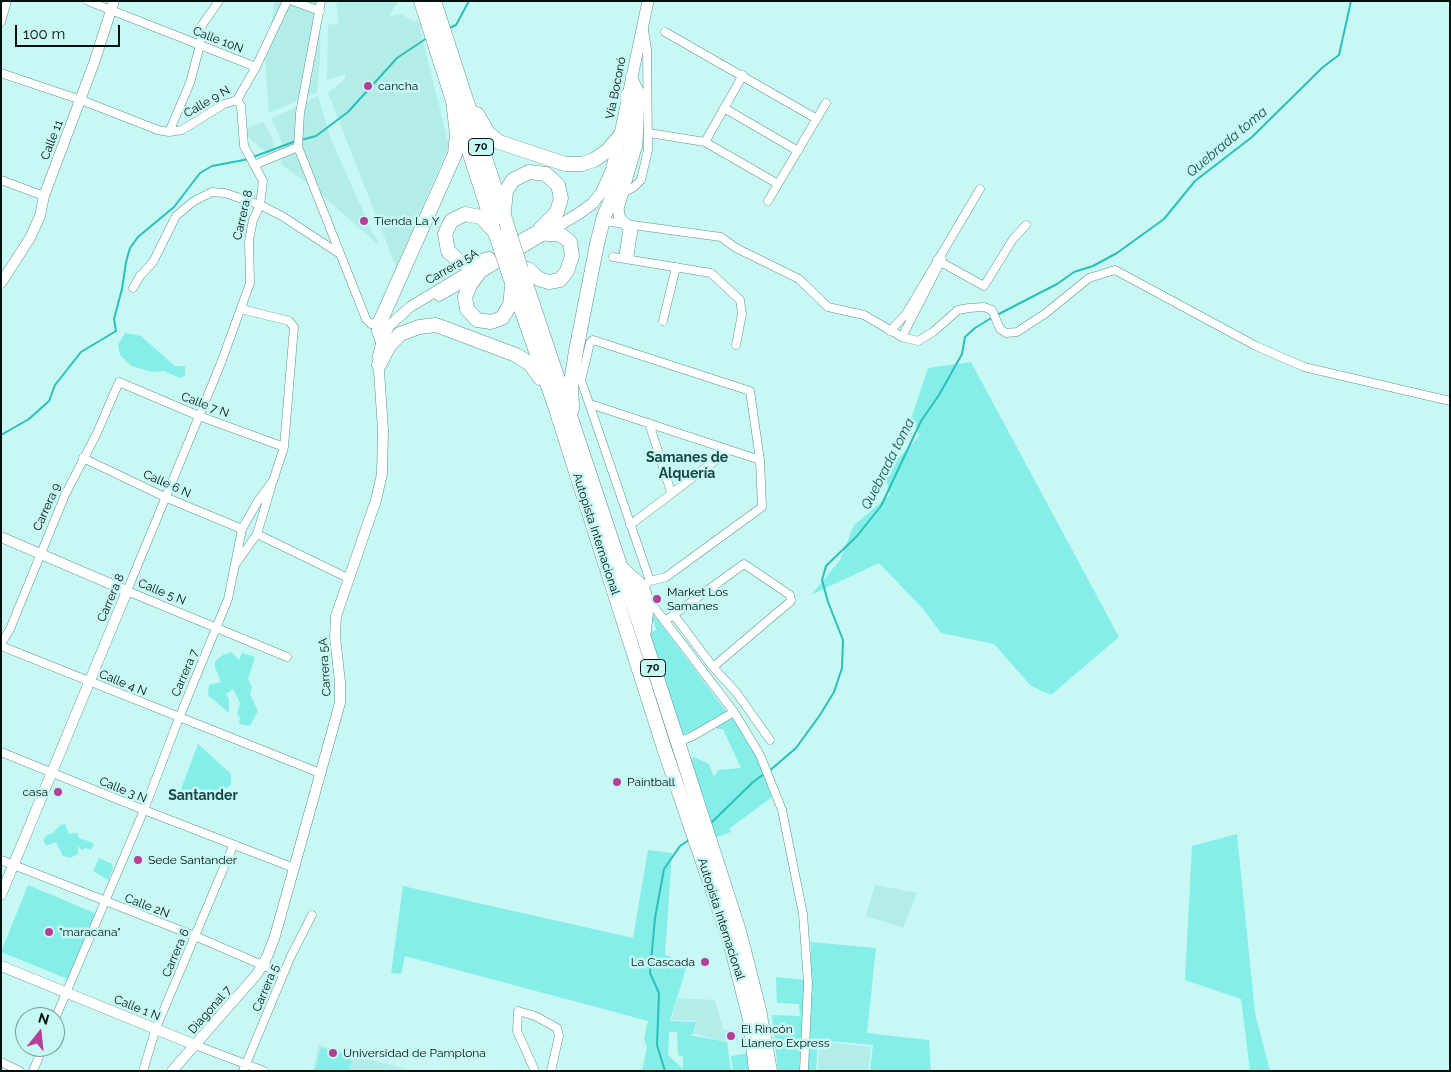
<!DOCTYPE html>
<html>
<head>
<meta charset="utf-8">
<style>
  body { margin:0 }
  #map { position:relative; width:1451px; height:1072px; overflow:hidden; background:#c7f8f4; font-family:Raleway,sans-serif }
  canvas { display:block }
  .frame { position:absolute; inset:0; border:2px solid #011110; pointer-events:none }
  .north { position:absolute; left:15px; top:1007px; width:50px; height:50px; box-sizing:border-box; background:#c7f8f4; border:1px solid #789c99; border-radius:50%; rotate:16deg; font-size:14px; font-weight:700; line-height:20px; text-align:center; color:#011110 }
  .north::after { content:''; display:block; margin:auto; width:18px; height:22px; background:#b63f95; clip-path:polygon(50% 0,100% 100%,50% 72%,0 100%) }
  .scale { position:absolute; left:15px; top:25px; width:105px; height:22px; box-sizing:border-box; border:2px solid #011110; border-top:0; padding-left:6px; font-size:15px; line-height:18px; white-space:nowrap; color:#011110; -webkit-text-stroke:4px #c7f8f4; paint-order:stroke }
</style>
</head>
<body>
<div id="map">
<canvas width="1451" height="1072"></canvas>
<div class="frame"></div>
<div class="north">N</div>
<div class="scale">100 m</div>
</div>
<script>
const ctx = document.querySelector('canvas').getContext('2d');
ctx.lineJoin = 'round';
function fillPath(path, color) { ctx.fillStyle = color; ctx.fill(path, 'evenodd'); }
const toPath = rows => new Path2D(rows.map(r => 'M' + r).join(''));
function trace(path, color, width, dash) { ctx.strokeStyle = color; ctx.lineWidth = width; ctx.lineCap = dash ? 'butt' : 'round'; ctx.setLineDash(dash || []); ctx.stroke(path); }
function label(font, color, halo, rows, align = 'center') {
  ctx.font = font + ' Raleway,sans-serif'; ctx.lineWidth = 5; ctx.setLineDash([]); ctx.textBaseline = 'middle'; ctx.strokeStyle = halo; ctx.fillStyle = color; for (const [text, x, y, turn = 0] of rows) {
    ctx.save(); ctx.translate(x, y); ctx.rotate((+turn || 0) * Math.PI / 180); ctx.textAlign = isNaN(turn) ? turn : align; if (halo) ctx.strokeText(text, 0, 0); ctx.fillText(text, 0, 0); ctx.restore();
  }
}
fillPath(toPath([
  [275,1,321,1,320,60,317,92,269,113,265,59],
  [336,1,399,1,389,16,402,14,414,22,417,20,422,27,420,29,449,146,396,267,328,93,346,78,345,74,327,80,328,25,339,23],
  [318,96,331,139,372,231,380,246,317,191,281,164,283,149,280,137,271,119],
  [263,122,272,137,275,159,240,131],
  [875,885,917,893,903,928,866,916],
  [678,998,715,1000,723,1029,738,1031,738,1041,718,1040,694,1034,697,1021,671,1020],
  [819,1041,871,1047,868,1071,818,1071],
  [319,1045,413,1071,313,1071]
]), '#b2ede9');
fillPath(toPath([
  [125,333,141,336,175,366,185,366,185,375,180,378,164,371,152,372,131,366,120,355,118,345],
  [971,362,1119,637,1051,695,1031,686,994,644,941,633,923,609,879,563,811,595,840,560,854,525,890,495,883,466,901,456,919,436,912,416,928,368],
  [651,611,728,714,683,735,646,635,656,630,654,622,647,624],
  [231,652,239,660,242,653,255,657,248,679,252,687,250,694,258,711,250,726,239,724,240,718,237,714,240,703,233,689,226,694,229,699,229,713,208,695,209,685,221,682,215,667,215,661,223,655],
  [734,714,758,753,775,795,730,828,731,832,714,838,689,761,694,757,709,764,713,775,716,775,718,770,741,768,723,729,717,729,715,725],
  [198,744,231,774,231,785,215,796,195,788,191,797,178,797],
  [65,824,69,834,77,833,79,838,91,842,94,844,91,850,86,848,82,850,78,846,78,854,70,858,63,856,56,842,46,846,43,840,47,835,53,833,60,825],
  [1237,834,1255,1013,1270,1071,1250,1071,1241,999,1185,980,1192,846],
  [648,850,672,853,665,955,688,962,670,1021,696,1022,693,1034,689,1035,727,1042,731,1071,642,1071,647,1047,644,1039,648,1021,405,956,401,974,391,973,403,886,633,938],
  [669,1032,677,1032,678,1055,683,1057,683,1069,668,1055],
  [99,858,112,864,113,869,108,880,93,871],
  [28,885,97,914,70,980,1,952],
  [811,942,876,948,867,1033,929,1040,931,1071,870,1071,873,1045,818,1040,816,1071,778,1071,772,1015,800,1016,799,1004,777,1003,776,977,806,980,801,1040,808,1040],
  [321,1048,353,1056,349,1071,315,1071],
  [748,1053,749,1071,733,1071,731,1056]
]), '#85eee8');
trace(toPath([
  [449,28,456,25,469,1],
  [301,140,316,136,348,112,397,58,427,38],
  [253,157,296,141],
  [997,315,1057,284,1074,272,1093,266,1117,253,1164,219,1195,181,1252,137,1323,67,1339,55,1351,1],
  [1,435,29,419,49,401,55,385,81,352,116,331,114,319,122,289,126,262,130,248,138,237,174,207,200,173,212,166,249,159],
  [768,772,796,748,820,715,834,692,842,668,843,640,828,602,822,580,826,566,857,536,881,506,921,421,939,395,962,354,965,337,975,328,993,317],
  [711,823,753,782,764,774],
  [665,1071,657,1045,659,993,650,973,655,918,664,869,680,846,689,840]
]), '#2ac0ba', 2);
const minor = toPath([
  [88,1,256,67],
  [293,1,320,11],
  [321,1,300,113,298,147,366,319,371,324,380,322],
  [1,22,7,1],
  [665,32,817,119],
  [1,73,81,100,158,130,169,132,182,130,224,104,237,100,256,67,287,1],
  [237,100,241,106,244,146,263,181,260,205,253,220,249,241,250,283,221,363,127,591,287,657],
  [724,108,798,151],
  [169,132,190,83,200,45,202,25,219,1],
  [649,133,705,142,778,184],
  [705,142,743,75],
  [254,165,298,147],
  [1,180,44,196],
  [623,193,634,187,641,180,648,150,647,49,644,30],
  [768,201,826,103],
  [603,221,721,237,736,248,799,279,828,307,864,315,902,337,918,341,933,332,958,310,969,308,984,307,992,310,1000,329,1006,333,1017,332,1046,313,1089,278,1115,270,1256,346,1304,367,1450,401],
  [613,257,711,273,740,300,742,314,736,345],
  [623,258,628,226],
  [629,259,634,226],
  [937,260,984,286,1013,239,1026,225],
  [133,288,140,276,153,262,176,216,194,201,212,192,225,193,260,205,282,216,340,254],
  [663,321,676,267],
  [890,331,906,314,980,189],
  [902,337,942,259],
  [590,404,760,460],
  [649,423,671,492],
  [83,458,167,498,242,529],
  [630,525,729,450],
  [257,534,348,578],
  [237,562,257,534,271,487],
  [642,587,650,581,666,577,762,507,760,460,750,391,593,340,590,343,581,380,650,581],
  [648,599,734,712,760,755,782,810,803,914,808,983,804,1071],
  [674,615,713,667,736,692,770,740],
  [665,621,744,564,790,595,791,601,713,667],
  [1,644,10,629,65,495,97,433,119,382,199,416,284,447],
  [1,646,320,773],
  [677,742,691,737,734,712],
  [1,752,144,810,294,868],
  [1,860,195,936,283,974],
  [55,1019,144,810,179,718,228,599,242,529,258,501,273,481,284,447,294,327,289,321,241,309],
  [195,1045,264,1071],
  [1,1062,20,1071],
  [33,1071,43,1047],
  [143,1071,156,1028,233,846],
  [243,1071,291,956,312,915],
  [535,1071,517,1031,518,1011,535,1016,557,1028,559,1036,551,1071]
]);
const tertiary = toPath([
  [1,283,30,238,40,216,44,196,94,63,114,1],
  [439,296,475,276],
  [1,537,127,591,1,895],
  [1,966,195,1045],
  [172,1071,257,974,267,957,275,936,340,703,340,682,335,637,336,616,376,500,382,474,383,430,378,356,382,339,390,325,410,307,481,264]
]);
const secondary = toPath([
  [628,226,620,219,618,209,637,144,639,93,631,77],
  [517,242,549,224],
  [478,274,578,214,592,204,601,193,611,171,617,148,648,1]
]);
const trunk = toPath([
  [421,1,496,235],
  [434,1,506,222],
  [477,114,488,133,499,142,565,164,582,164,594,160,607,151,620,136],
  [504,211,506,191,513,180,529,172,546,174,558,185,561,198,557,212,541,228],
  [489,259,471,264,460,262,448,251,445,234,451,221,465,214,481,217,493,230],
  [521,269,637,616,739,931,759,1010,770,1071],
  [528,269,539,279,549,282,560,280,567,271,572,256,570,242,560,234,547,234],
  [478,274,470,285,465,297,467,309,477,320,491,322,502,318,510,305,512,287],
  [510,277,555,406,665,751,729,938,750,1019,756,1071],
  [382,339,379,331,380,322,455,154,457,135,453,100],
  [379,365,389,346,400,334,419,327,436,325,516,355,530,364,540,378],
  [572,409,571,382,576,351,597,244,604,216,619,182,630,148,631,127,628,95],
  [619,566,642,587,647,603,644,631]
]);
trace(minor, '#62908d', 9);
trace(tertiary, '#62908d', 11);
trace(secondary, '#62908d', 12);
trace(trunk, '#62908d', 15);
trace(minor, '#fff', 8);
trace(tertiary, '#fff', 10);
trace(secondary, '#fff', 11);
trace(trunk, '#fff', 14);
const trunkBridge = toPath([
  [506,222,521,269],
  [496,235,510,277]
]);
trace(trunkBridge, '#62908d', 15, []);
trace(trunkBridge, '#fff', 14);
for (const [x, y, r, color] of [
  [368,86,5,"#b63f95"],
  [364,221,5,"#b63f95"],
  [657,599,5,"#b63f95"],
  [617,782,5,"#b63f95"],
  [58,792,5,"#b63f95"],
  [138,860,5,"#b63f95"],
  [49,932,5,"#b63f95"],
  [705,962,5,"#b63f95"],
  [731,1036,5,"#b63f95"],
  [333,1053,5,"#b63f95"]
]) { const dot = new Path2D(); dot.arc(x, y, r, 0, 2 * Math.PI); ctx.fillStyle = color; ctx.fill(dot); trace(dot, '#c7f8f4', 2); }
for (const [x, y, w] of [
  [481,147,25],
  [653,668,25]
]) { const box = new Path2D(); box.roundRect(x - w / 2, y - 8.5, w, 17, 4); ctx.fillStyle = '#c7f8f4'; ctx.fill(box); trace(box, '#011110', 1); }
label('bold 11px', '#011110', null, [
  ["70",481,147],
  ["70",653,668]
]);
label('12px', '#011110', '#c7f8f4', [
  ["Calle 10N",218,40,21],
  ["Vía Boconó",616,88,-79],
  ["Calle 9 N",207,102,-30],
  ["Calle 11",52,140,-69],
  ["Carrera 8",243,215,-77],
  ["Carrera 5A",452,267,-30],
  ["Calle 7 N",205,405,21],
  ["Calle 6 N",167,484,24],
  ["Carrera 9",47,507,-66],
  ["Autopista Internacional",596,534,72],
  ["Calle 5 N",162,592,22],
  ["Carrera 8",111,598,-67],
  ["Carrera 5A",325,667,-94],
  ["Carrera 7",185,673,-67],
  ["Calle 4 N",123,683,22],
  ["Calle 3 N",123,790,22],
  ["Calle 2N",147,906,21],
  ["Autopista Internacional",721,919,72],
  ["Carrera 6",176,953,-67],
  ["Carrera 5",266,988,-67],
  ["Calle 1 N",137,1008,22],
  ["Diagonal 7",210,1010,-49]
]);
label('12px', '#011110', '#c7f8f4', [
  ["cancha",378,86],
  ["Tienda La Y",374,221],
  ["Market Los",667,592],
  ["Samanes",667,606],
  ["Paintball",627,782],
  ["casa",48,792,"right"],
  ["Sede Santander",148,860],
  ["\"maracana\"",59,932],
  ["La Cascada",695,962,"right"],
  ["El Rincón",741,1029],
  ["Llanero Express",741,1043],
  ["Universidad de Pamplona",343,1053]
], 'left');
label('italic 14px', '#124e4b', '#c7f8f4', [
  ["Quebrada toma",1227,142,-40],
  ["Quebrada toma",888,464,-63]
]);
label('bold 14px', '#184644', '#c7f8f4', [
  ["Samanes de",687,458],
  ["Alquería",687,474],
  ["Santander",203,796]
]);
</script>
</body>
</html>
